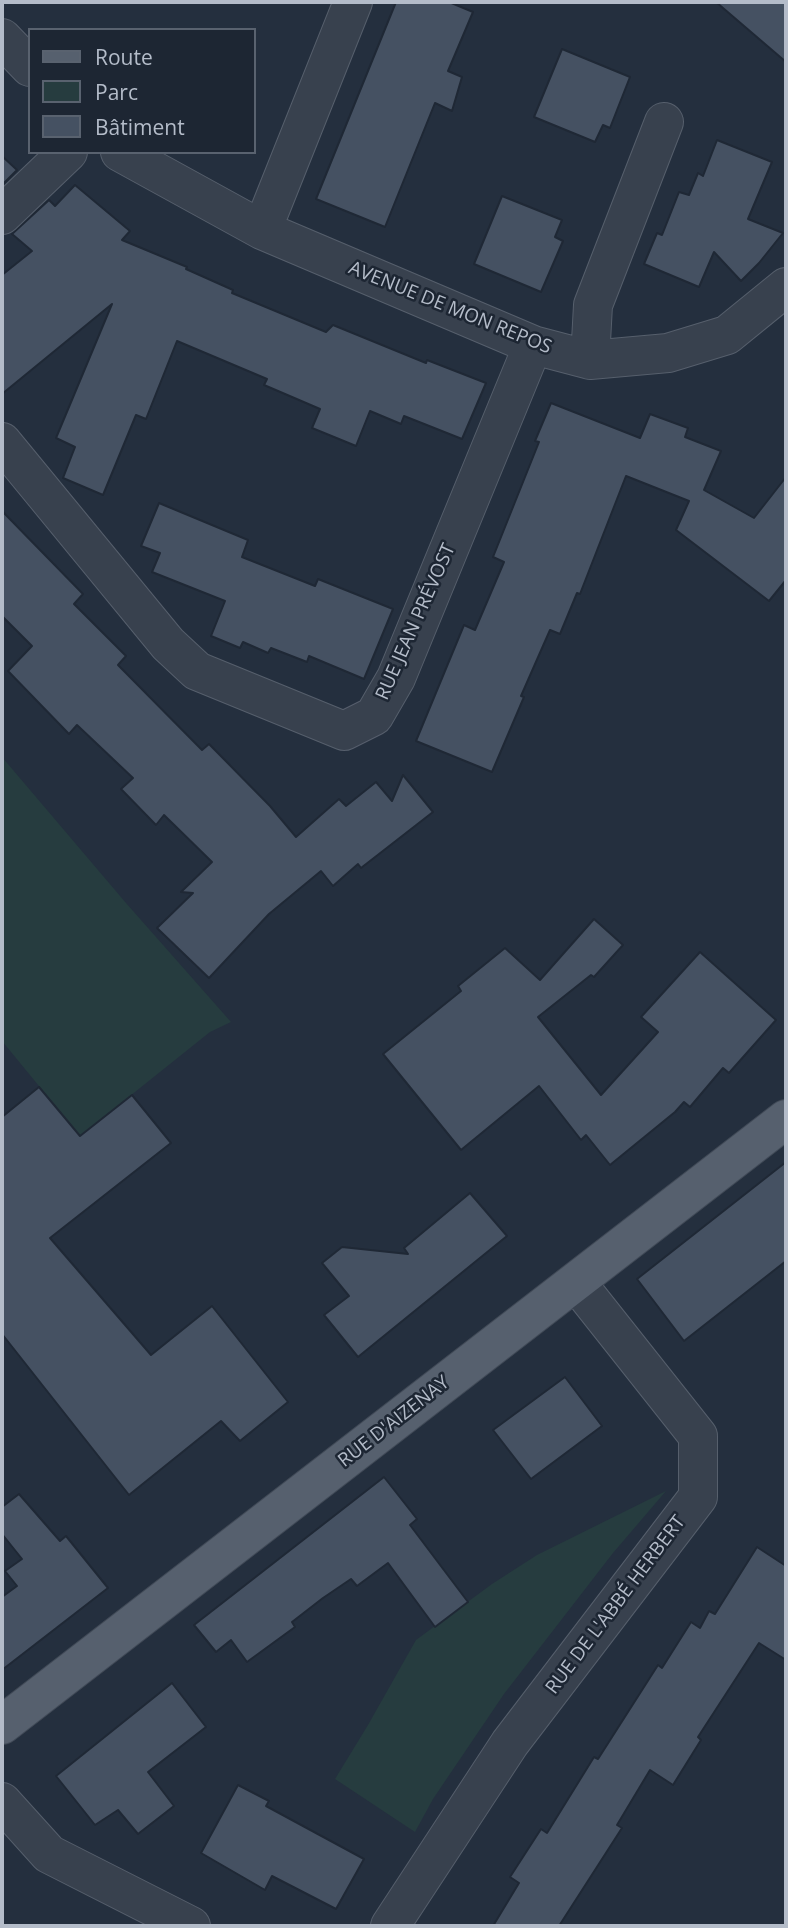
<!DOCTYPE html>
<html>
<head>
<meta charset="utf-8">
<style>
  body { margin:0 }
  #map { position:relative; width:788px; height:1928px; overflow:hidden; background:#242f3e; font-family:"Open Sans",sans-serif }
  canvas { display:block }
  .frame { position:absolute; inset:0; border:4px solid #b4bcc9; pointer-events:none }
  .legend { position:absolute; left:28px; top:28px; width:228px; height:126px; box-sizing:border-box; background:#1d2633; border:2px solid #59626f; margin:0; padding:9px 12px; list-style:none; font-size:21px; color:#b4bcc9 }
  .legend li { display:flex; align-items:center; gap:14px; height:35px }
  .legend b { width:35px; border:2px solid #59626f }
</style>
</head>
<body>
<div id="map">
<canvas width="788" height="1928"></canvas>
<div class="frame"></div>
<ul class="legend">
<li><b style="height:9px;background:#56606e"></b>Route</li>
<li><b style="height:19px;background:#263c3f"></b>Parc</li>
<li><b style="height:19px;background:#455162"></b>Bâtiment</li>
</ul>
</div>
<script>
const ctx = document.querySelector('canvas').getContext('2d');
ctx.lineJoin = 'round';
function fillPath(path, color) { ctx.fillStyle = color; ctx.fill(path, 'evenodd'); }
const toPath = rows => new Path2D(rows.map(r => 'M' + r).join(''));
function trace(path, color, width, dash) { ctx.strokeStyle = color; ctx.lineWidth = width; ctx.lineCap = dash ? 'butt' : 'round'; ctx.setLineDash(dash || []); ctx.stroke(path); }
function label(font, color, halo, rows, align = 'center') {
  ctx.font = font + ' "Open Sans",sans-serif'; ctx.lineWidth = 5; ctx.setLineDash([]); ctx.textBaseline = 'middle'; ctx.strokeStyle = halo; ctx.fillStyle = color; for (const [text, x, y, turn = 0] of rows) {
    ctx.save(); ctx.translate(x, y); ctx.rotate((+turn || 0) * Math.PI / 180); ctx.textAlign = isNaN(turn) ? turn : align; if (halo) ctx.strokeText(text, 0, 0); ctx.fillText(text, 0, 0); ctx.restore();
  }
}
fillPath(toPath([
  [2,757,126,903,231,1022,210,1032,80,1136,2,1041],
  [666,1491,613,1553,504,1694,433,1799,415,1832,335,1779,368,1725,416,1640,492,1584,537,1555]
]), '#263c3f');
const building = toPath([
  [396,2,449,2,473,12,448,71,462,77,452,111,435,103,385,227,316,199,396,2],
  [716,2,786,2,786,62,716,2],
  [562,49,630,77,610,128,603,125,595,142,534,117,562,49],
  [717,140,772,162,748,219,783,233,759,263,741,281,714,252,699,287,644,264,657,233,662,235,679,192,689,195,698,173,703,176,717,140],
  [2,156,17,170,2,185,2,156],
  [75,185,130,231,122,240,187,267,186,269,233,290,232,293,326,332,333,325,426,363,427,360,486,383,462,439,404,416,401,424,370,411,356,446,312,428,320,409,264,385,267,379,177,341,146,419,136,415,103,495,63,478,75,447,56,438,112,304,2,394,2,275,32,251,12,234,49,200,55,206,75,185],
  [502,196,562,220,555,237,563,241,541,292,474,264,502,196],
  [551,403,640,438,650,414,688,428,685,437,721,451,704,490,754,518,786,477,786,580,769,601,676,530,689,501,626,476,580,594,577,593,560,634,550,630,521,696,524,697,492,772,416,741,464,625,475,630,504,562,493,557,539,442,535,441,551,403],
  [159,503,248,540,242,557,315,586,318,579,393,609,364,679,309,656,307,662,271,648,268,653,243,642,240,648,211,636,225,601,152,572,160,553,141,546,159,503],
  [2,511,83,594,74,604,126,656,118,665,202,750,209,744,270,806,296,837,339,799,346,806,376,782,392,801,403,775,433,812,361,868,358,864,333,886,321,871,269,914,209,978,157,928,193,893,181,892,212,862,164,815,156,825,121,789,133,778,77,725,69,734,8,671,32,646,2,616,2,511],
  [594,919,623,945,594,977,591,975,538,1017,601,1095,658,1032,641,1017,700,952,776,1020,729,1073,723,1068,690,1107,684,1102,675,1112,610,1165,586,1135,581,1140,539,1086,461,1150,383,1054,461,991,458,986,505,948,540,980,594,919],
  [39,1087,80,1136,132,1095,171,1143,50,1238,151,1355,212,1306,288,1402,240,1441,221,1421,129,1495,2,1334,2,1117,39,1087],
  [786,1162,786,1261,684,1341,637,1279,786,1162],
  [470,1193,507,1236,358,1357,324,1315,349,1296,322,1263,342,1247,408,1254,404,1248,470,1193],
  [565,1377,602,1426,531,1479,493,1430,565,1377],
  [384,1477,417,1519,410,1525,468,1602,435,1627,388,1563,357,1586,351,1579,323,1598,292,1622,295,1627,247,1662,231,1640,216,1652,194,1625,384,1477],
  [19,1494,60,1541,66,1536,108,1588,2,1670,2,1597,17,1586,5,1571,22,1559,2,1534,2,1507,19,1494],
  [757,1547,786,1566,786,1660,759,1643,698,1737,701,1740,673,1785,650,1770,617,1825,622,1828,559,1926,493,1926,519,1883,510,1877,541,1829,547,1833,594,1757,598,1759,658,1665,662,1668,691,1622,700,1628,709,1611,715,1614,757,1547],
  [172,1683,206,1727,148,1772,174,1806,138,1834,118,1810,95,1825,56,1776,172,1683],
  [238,1785,269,1801,266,1806,364,1859,336,1909,272,1876,265,1890,201,1853,238,1785]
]);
fillPath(building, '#455162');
trace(building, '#1f2835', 2);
const minor = toPath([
  [2,38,30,67],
  [120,152,262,230,533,345,590,360,668,353,727,335,786,287],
  [2,215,68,152],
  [262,230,353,2],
  [590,360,593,305,664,122],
  [2,442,168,644,197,671,344,731,374,716,396,678,533,345],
  [2,1802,49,1854,191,1926],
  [390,1926,510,1743,698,1497,698,1436,576,1282]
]);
const major = toPath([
  [2,1725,786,1119]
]);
trace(minor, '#565f6c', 40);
trace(major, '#414a57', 40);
trace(minor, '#38414e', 38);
trace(major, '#56606e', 38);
label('19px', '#b4bcc9', '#1d2633', [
  ["AVENUE DE MON REPOS",450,308,22],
  ["RUE JEAN PRÉVOST",416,622,-66],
  ["RUE D'AIZENAY",394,1422,-38],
  ["RUE DE L'ABBÉ HERBERT",616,1605,-53]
]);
</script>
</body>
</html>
